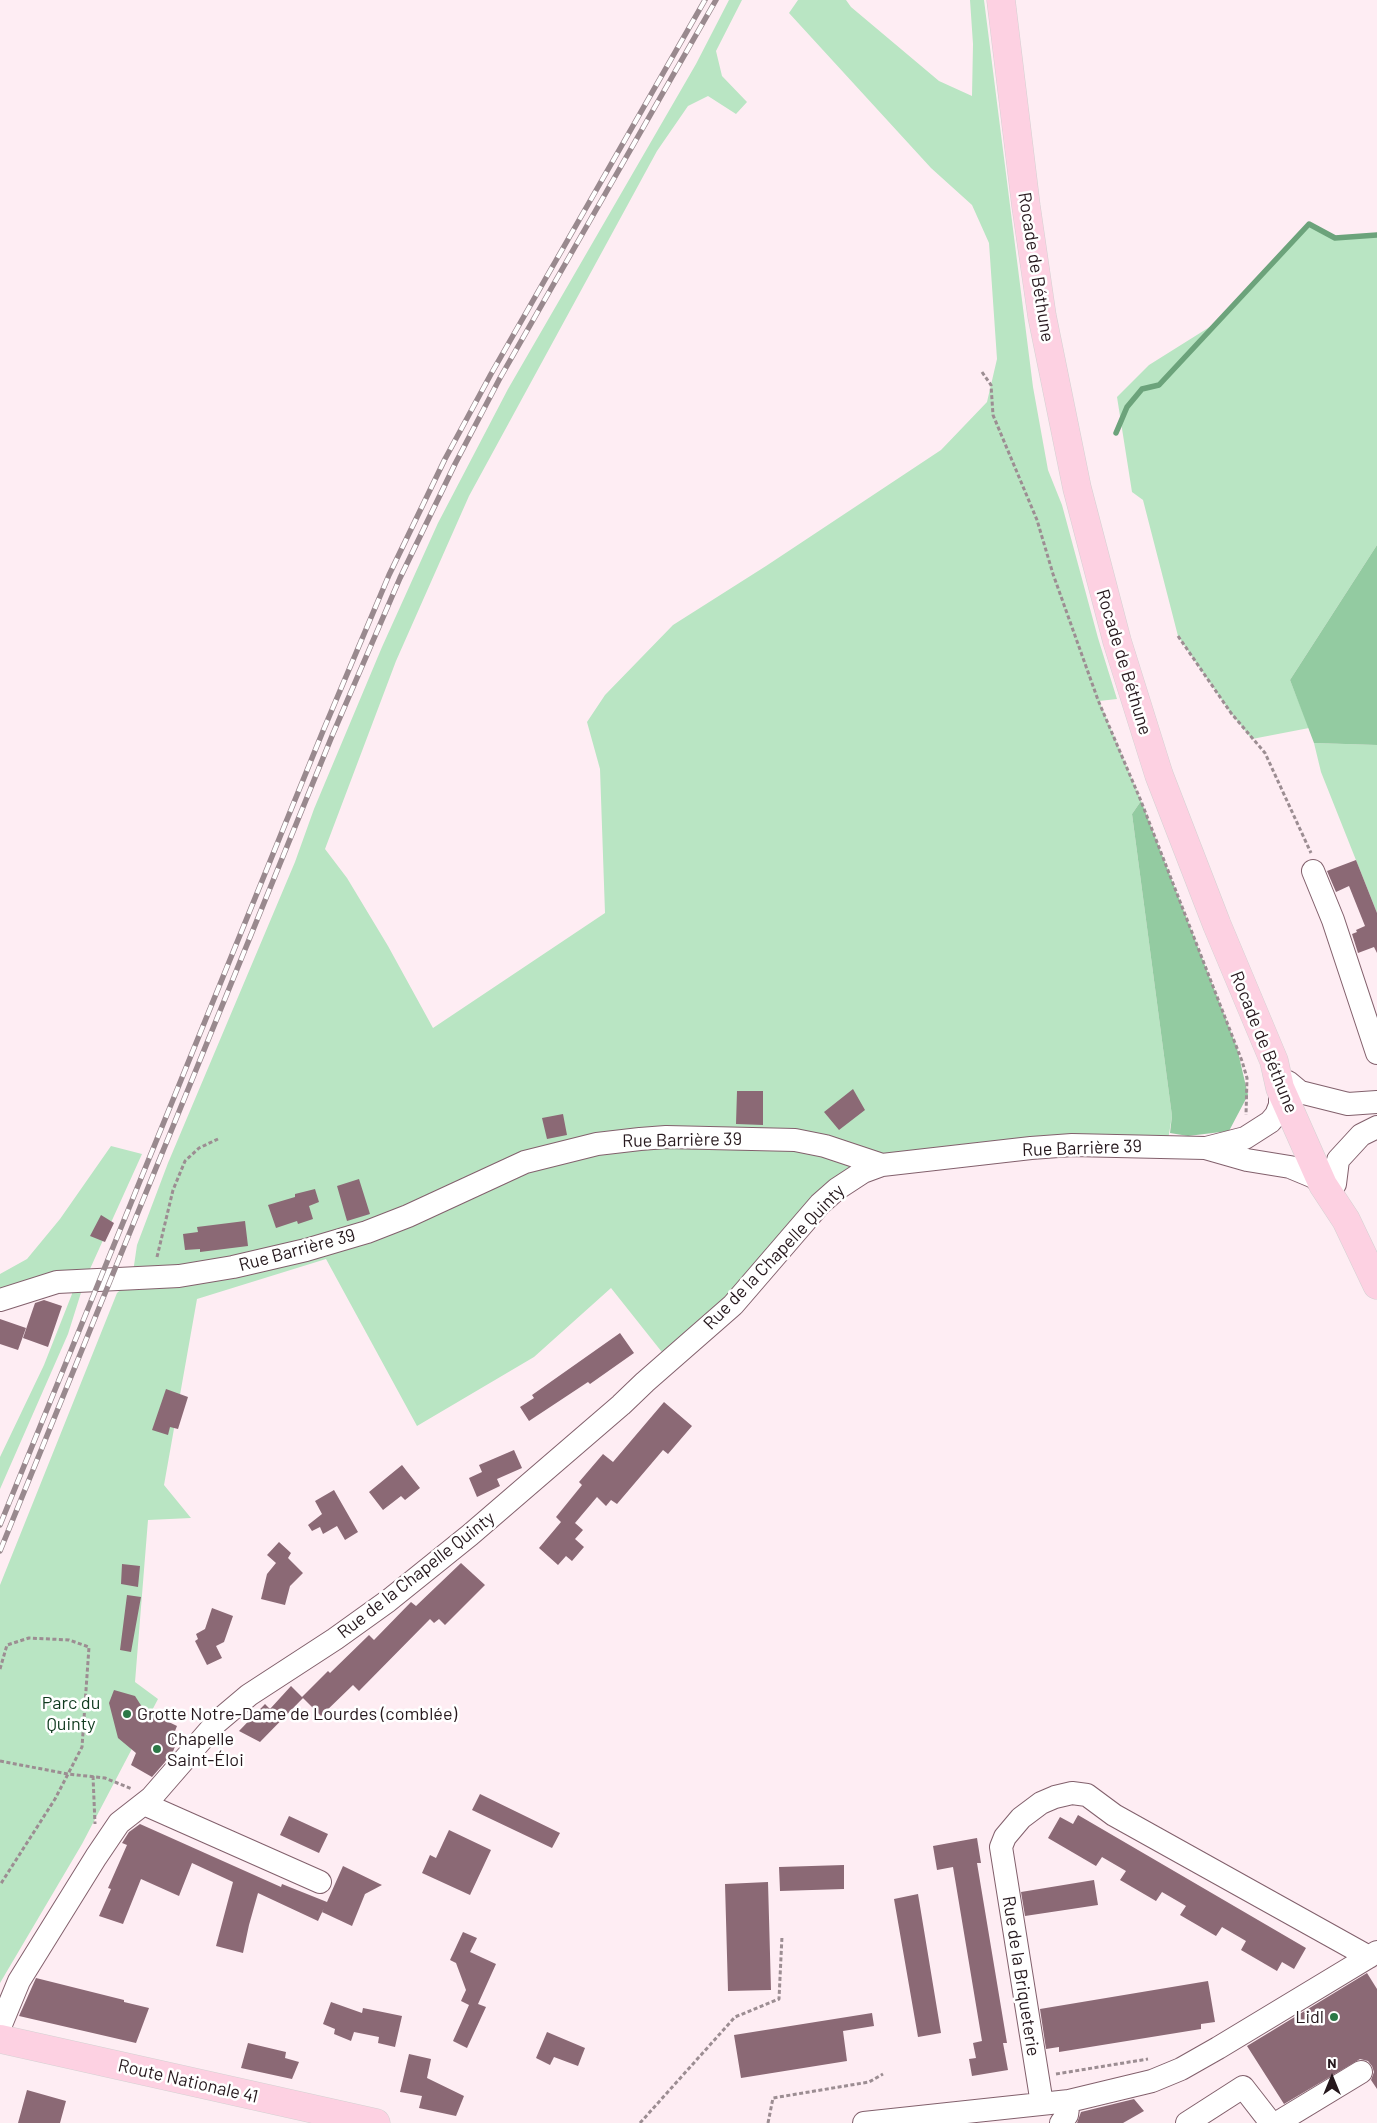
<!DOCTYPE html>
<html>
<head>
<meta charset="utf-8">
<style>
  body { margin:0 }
  #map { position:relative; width:1377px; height:2123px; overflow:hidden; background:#feedf3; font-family:Barlow,sans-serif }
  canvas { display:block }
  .north { position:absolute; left:1307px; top:2053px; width:50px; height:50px; -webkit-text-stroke:4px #fff; paint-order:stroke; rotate:0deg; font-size:14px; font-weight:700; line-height:20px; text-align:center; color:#26181d }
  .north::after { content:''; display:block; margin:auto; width:18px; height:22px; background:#26181d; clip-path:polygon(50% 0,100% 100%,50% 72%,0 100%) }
</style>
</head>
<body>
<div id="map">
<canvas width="1377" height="2123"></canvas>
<div class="north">N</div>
</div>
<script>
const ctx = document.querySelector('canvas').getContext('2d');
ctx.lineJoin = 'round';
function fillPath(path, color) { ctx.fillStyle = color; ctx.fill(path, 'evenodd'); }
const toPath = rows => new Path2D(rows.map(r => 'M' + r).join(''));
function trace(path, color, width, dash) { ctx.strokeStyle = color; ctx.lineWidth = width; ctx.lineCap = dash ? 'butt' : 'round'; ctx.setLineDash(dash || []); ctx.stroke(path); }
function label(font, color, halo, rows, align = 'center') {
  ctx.font = font + ' Barlow,sans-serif'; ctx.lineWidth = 5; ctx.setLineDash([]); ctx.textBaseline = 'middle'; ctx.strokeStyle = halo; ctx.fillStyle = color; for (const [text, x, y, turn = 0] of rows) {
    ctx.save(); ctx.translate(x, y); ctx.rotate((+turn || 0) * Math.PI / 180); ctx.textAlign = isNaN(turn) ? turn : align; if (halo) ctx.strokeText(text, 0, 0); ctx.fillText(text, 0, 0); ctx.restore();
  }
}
fillPath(toPath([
  [729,0,742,0,716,51,722,76,747,102,736,114,708,96,688,106,657,151,469,496,396,661,325,849,347,878,388,946,433,1028,605,913,600,769,587,722,605,695,673,625,766,566,941,450,987,402,997,359,989,243,972,205,931,168,789,13,798,0,846,0,851,7,939,81,972,96,973,44,970,0,984,0,1033,387,1048,470,1062,505,1098,638,1117,699,1099,701,1141,801,1132,814,1172,1116,1167,1146,1072,1145,851,1179,669,1361,611,1288,534,1357,417,1426,326,1259,197,1299,164,1485,191,1518,148,1520,135,1682,158,1699,82,1844,0,1983,0,1585,117,1293,132,1279,137,1245,168,1163,295,862,314,809,382,647,438,523,508,389,696,64],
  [1309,224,1335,238,1377,235,1377,545,1290,680,1309,728,1252,739,1231,713,1178,636,1143,500,1132,492,1117,397,1149,365,1216,323],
  [1314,743,1377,745,1377,913,1321,772],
  [111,1146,142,1154,85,1280,68,1334,0,1489,0,1457,44,1365,72,1294,72,1281,0,1300,0,1274,27,1259,60,1219]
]), '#b9e5c3');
fillPath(toPath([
  [1377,545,1377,745,1314,743,1290,680],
  [1141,801,1237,1048,1248,1095,1229,1131,1188,1136,1170,1133,1172,1116,1132,814]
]), '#93cba1');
trace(toPath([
  [1116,433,1127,407,1142,389,1159,385,1309,224,1335,238,1377,235]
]), '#6ca37b', 5.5);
fillPath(toPath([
  [1356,860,1377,913,1377,953,1374,947,1358,953,1352,934,1357,932,1356,930,1365,926,1349,886,1336,892,1327,871],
  [853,1089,865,1110,839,1130,824,1112],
  [737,1091,763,1091,763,1125,736,1124],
  [563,1114,567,1135,547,1139,542,1118],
  [359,1179,370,1214,347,1221,337,1186],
  [315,1189,319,1202,309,1206,313,1219,298,1224,297,1221,276,1228,268,1205,295,1197,295,1194],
  [101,1215,114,1223,105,1242,90,1236],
  [245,1221,248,1246,200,1252,200,1249,185,1250,183,1234,198,1232,197,1227],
  [44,1300,62,1306,48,1347,23,1338,35,1303],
  [0,1319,26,1328,18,1350,0,1344],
  [620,1333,634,1353,590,1384,588,1382,529,1421,520,1407,534,1398,532,1395],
  [166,1389,188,1397,178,1429,170,1427,168,1435,152,1430],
  [664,1402,692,1426,668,1454,663,1450,617,1504,611,1500,606,1506,597,1497,575,1523,583,1530,575,1539,584,1547,572,1561,566,1556,558,1565,539,1548,561,1522,556,1517,582,1485,579,1482,603,1454,613,1462],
  [514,1450,522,1468,497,1479,500,1486,477,1497,469,1478,482,1472,479,1465],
  [402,1465,420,1488,405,1500,401,1496,383,1510,369,1492],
  [334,1490,358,1532,345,1540,337,1526,323,1534,320,1527,312,1531,308,1525,322,1514,315,1501],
  [279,1542,291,1553,288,1558,303,1573,290,1586,285,1605,261,1599,267,1574,276,1563,267,1555],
  [461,1563,485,1585,445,1625,439,1619,434,1623,430,1619,359,1691,353,1685,321,1716,302,1697,328,1671,330,1673,369,1635,374,1640,411,1602,416,1606],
  [122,1564,140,1566,138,1587,121,1584],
  [127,1595,141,1597,131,1652,120,1650],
  [212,1608,233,1616,224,1642,216,1646,222,1658,207,1665,195,1641,198,1639,196,1634,205,1629],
  [291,1686,303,1698,260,1742,239,1731,265,1704,270,1709],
  [114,1690,135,1696,144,1710,177,1726,173,1736,178,1739,172,1754,152,1777,131,1765,136,1753,118,1738,109,1703],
  [480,1794,560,1833,552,1848,472,1810],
  [1078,1815,1306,1948,1294,1969,1282,1962,1277,1971,1241,1950,1246,1941,1222,1927,1216,1936,1180,1915,1186,1906,1162,1892,1156,1901,1120,1880,1126,1871,1102,1857,1096,1866,1048,1838,1060,1817,1073,1824],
  [289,1816,328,1834,319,1853,280,1835],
  [140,1824,281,1887,282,1884,327,1902,343,1866,382,1885,365,1894,352,1926,322,1912,324,1908,318,1921,258,1893,249,1925,243,1953,216,1946,233,1882,192,1863,179,1896,141,1879,123,1924,99,1916,111,1889,108,1888,127,1845,122,1843,129,1832],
  [449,1830,491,1850,470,1895,422,1873,430,1855,436,1858],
  [977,1838,981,1863,977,1863,1007,2043,1003,2043,1008,2070,972,2076,969,2059,976,2058,973,2043,982,2041,953,1867,937,1870,933,1846],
  [844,1865,844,1889,780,1891,779,1867],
  [1094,1880,1098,1905,1025,1916,1021,1892],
  [768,1882,771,1990,728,1991,725,1884],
  [918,1894,941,2033,918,2037,894,1899],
  [463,1932,477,1938,470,1952,496,1964,478,2004,486,2007,467,2048,453,2041,469,2005,461,2001,466,1990,456,1963,450,1960],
  [1367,1973,1377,1989,1377,2089,1371,2080,1374,2072,1372,2066,1368,2061,1360,2059,1284,2104,1247,2046],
  [36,1978,124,2000,124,2002,149,2008,136,2043,19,2016],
  [1208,1981,1215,2022,1201,2024,1201,2029,1059,2052,1059,2047,1046,2049,1040,2009],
  [331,2002,362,2013,363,2008,402,2016,395,2047,378,2043,379,2037,354,2032,351,2041,334,2034,335,2029,323,2024],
  [872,2013,874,2026,843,2031,847,2061,741,2078,734,2035],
  [547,2032,585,2048,578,2066,554,2057,550,2065,536,2058],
  [248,2043,286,2052,285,2058,299,2062,292,2079,241,2068],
  [409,2054,431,2059,427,2078,464,2096,456,2116,419,2108,422,2096,400,2092],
  [27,2090,66,2101,60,2123,18,2123],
  [1134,2099,1144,2111,1123,2123,1077,2123,1081,2112]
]), '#8b6975');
const minor = toPath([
  [1313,871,1333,920,1377,1053],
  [1288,1082,1300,1092,1348,1104,1377,1102],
  [1206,1148,1245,1138,1270,1122,1276,1115,1280,1105,1280,1088],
  [1335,1184,1338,1160,1361,1135,1377,1127],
  [0,1300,57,1282,179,1276,233,1267,306,1250,367,1232,408,1216,525,1162,597,1144,640,1139,666,1137,795,1140,825,1146,882,1165,1031,1148,1072,1145,1205,1148,1247,1160,1290,1167,1314,1177,1323,1185],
  [144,1804,320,1882],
  [0,2027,19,1981,96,1857,119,1823,151,1798,217,1722,249,1695,335,1639,388,1601,470,1535,621,1405,645,1382,733,1305,820,1204,837,1189,863,1172,882,1165],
  [1042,2104,1001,1847,1005,1837,1021,1818,1041,1803,1055,1797,1072,1793,1087,1795,1114,1815,1369,1957],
  [864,2123,1069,2101,1152,2081,1181,2069,1218,2048,1377,1952],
  [1061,2123,1067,2115,1069,2101],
  [1187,2123,1243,2087,1271,2123],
  [1277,2123,1361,2072]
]);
const major = toPath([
  [1001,0,1026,206,1042,316,1077,488,1117,641,1159,775,1217,925,1274,1061,1280,1088,1323,1185,1346,1220,1377,1285],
  [0,2039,376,2123]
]);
trace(minor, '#82606c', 24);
trace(major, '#d4d1d2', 29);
trace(toPath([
  [982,372,991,385,993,415,1037,520,1053,574,1098,700,1141,801,1242,1061,1247,1078,1246,1115],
  [1178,636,1231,713,1265,753,1311,853],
  [157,1257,173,1190,185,1161,199,1148,218,1139],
  [0,1669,7,1645,29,1638,69,1640,89,1647,82,1747,55,1799,0,1885],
  [0,1761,68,1774,105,1778,132,1789],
  [93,1776,95,1824],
  [1056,2074,1148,2059],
  [640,2123,735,2017,779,1999,782,1936],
  [768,2123,773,2098,869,2082,883,2074]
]), '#9c8d92', 3, [4, 2.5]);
trace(minor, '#fff', 22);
trace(major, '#fdd1e2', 28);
const rail = toPath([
  [0,1525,323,731,389,575,445,459,491,374,705,0],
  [0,1551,332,736,400,578,455,464,500,378,716,0]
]);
trace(rail, '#99898e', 5.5);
trace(rail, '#fff', 4, [11]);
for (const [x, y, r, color] of [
  [127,1714,5,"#2c7847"],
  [157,1749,5,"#2c7847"],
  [1334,2017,5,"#2c7847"]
]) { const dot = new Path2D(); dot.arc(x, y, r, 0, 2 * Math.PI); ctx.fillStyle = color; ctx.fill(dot); trace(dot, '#fff', 2); }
label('18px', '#26181d', '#fff', [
  ["Rocade de Béthune",1036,267,81],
  ["Rocade de Béthune",1124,662,73],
  ["Rocade de Béthune",1264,1042,68],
  ["Rue Barrière 39",682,1140,-1],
  ["Rue Barrière 39",1082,1148,-2],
  ["Rue Barrière 39",297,1250,-15],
  ["Rue de la Chapelle Quinty",774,1257,-46],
  ["Rue de la Chapelle Quinty",416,1575,-38],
  ["Rue de la Briqueterie",1021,1976,81],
  ["Route Nationale 41",188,2081,13]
]);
label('18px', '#0f3a1e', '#fff', [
  ["Parc du",71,1703],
  ["Quinty",71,1724]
]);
label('18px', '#26181d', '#fff', [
  ["Grotte Notre-Dame de Lourdes (comblée)",137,1714],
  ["Chapelle",167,1739],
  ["Saint-Éloi",167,1760],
  ["Lidl",1324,2017,"right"]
], 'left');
</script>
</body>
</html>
